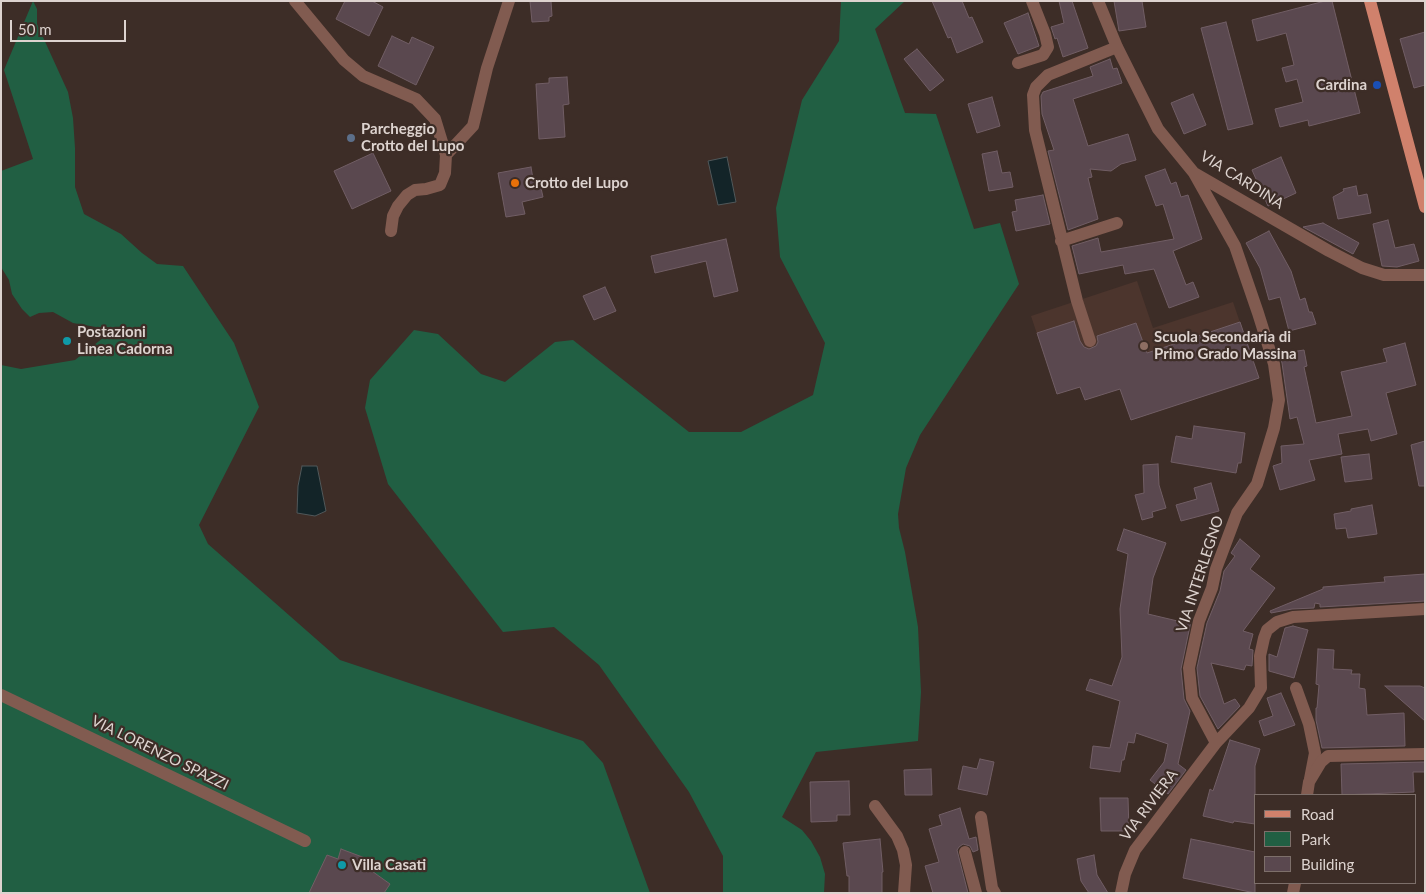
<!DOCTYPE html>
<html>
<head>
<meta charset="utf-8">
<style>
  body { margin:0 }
  #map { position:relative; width:1426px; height:894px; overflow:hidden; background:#3d2d27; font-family:Lato,sans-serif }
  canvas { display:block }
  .frame { position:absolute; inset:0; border:2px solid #ddd3cf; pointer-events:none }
  .legend { position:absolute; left:1254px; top:794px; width:162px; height:90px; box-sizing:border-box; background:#3d2d27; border:1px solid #7d6f6a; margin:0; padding:6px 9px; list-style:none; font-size:15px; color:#ddd3cf }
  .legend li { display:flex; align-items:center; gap:10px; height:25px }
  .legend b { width:25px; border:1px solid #7d6f6a }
  .scale { position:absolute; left:10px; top:20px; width:116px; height:22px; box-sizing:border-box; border:2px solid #ddd3cf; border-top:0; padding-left:6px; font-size:15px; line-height:18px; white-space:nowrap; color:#ddd3cf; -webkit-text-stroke:4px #3d2d27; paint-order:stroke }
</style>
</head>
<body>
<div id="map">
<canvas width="1426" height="894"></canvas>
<div class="frame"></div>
<ul class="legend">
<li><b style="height:6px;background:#d0816c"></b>Road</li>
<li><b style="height:14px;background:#215f43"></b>Park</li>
<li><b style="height:14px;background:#5a484f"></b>Building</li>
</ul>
<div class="scale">50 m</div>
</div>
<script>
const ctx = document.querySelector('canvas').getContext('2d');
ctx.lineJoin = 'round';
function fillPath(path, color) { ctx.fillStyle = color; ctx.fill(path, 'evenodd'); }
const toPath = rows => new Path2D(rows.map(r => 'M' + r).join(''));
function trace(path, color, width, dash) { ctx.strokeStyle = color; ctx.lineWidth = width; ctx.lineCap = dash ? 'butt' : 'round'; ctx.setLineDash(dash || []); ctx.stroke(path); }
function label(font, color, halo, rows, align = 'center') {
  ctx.font = font + ' Lato,sans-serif'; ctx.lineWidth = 4.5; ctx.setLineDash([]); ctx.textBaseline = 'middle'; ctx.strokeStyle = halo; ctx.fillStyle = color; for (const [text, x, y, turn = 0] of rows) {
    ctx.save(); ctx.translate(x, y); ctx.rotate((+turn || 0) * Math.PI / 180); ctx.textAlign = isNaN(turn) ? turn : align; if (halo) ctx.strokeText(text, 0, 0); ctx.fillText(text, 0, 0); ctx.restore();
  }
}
fillPath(toPath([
  [1137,281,1153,328,1233,302,1259,378,1131,420,1120,389,1085,400,1080,387,1057,394,1031,316]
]), '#4c352d');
fillPath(toPath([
  [33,1,37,9,37,24,68,92,73,118,75,148,75,187,84,214,121,234,142,253,157,264,183,266,234,343,259,407,199,525,208,544,340,660,583,741,603,763,650,893,1,893,1,365,21,369,75,360,113,330,73,323,53,312,39,313,30,317,22,309,12,294,9,280,1,267,1,171,33,159,4,70],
  [841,1,905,1,875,29,905,113,936,114,974,229,1000,223,1019,284,920,435,906,468,898,514,899,528,905,552,918,627,921,692,918,741,816,752,782,817,802,830,811,841,820,857,825,874,824,893,723,893,723,856,689,792,599,665,554,627,503,632,388,484,365,408,370,380,414,330,438,334,481,374,505,382,555,342,573,340,689,432,741,432,813,395,825,343,780,257,776,208,802,100,839,41]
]), '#215f43');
const water = toPath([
  [727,157,736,202,718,205,708,161,727,157],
  [302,466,317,466,326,511,315,516,297,513,298,486,302,466]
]);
fillPath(water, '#132428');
trace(water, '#50585a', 1);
const building = toPath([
  [345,1,372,1,383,7,369,36,336,19,345,1],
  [530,1,551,1,552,16,549,17,549,21,532,22,530,1],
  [932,1,962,1,969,18,972,17,983,42,957,53,951,37,948,38,932,1],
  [1059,1,1072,1,1088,48,1063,57,1057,38,1055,39,1051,27,1064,23,1059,1],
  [1114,1,1142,1,1146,27,1119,31,1114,1],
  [1325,1,1332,1,1360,113,1309,126,1308,120,1280,127,1275,109,1303,102,1297,79,1286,82,1282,68,1294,65,1286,33,1257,41,1252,20,1325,1],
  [1028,13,1039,46,1018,54,1004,23,1028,13],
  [1226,22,1253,124,1228,130,1201,28,1226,22],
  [1425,32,1425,85,1414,88,1400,39,1425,32],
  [392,36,409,44,412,37,434,47,416,85,378,66,392,36],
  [917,49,944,80,930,91,904,59,917,49],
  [1110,59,1113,69,1117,68,1122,83,1073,99,1088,146,1128,134,1136,160,1121,164,1111,171,1090,169,1092,177,1088,178,1098,219,1068,230,1048,151,1054,150,1042,114,1041,96,1043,92,1093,76,1090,67,1110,59],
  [567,77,569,104,563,105,565,137,539,139,536,84,549,83,549,78,567,77],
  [1193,94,1206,125,1184,134,1171,103,1193,94],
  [992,97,1000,126,977,133,968,104,992,97],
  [997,151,1002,173,1010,172,1013,187,989,191,982,154,997,151],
  [373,153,391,191,352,209,334,171,373,153],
  [1281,157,1296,193,1268,206,1252,170,1281,157],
  [531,167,533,179,539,179,543,197,522,202,525,214,506,217,498,173,531,167],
  [1165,169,1171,184,1176,182,1181,197,1188,195,1202,239,1173,251,1186,285,1193,282,1199,297,1169,308,1154,269,1125,274,1123,265,1079,274,1072,246,1098,238,1101,252,1174,239,1163,204,1156,206,1145,176,1165,169],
  [1356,186,1358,196,1367,194,1371,213,1338,219,1333,197,1344,191,1343,189,1356,186],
  [1043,195,1050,224,1016,231,1012,212,1017,211,1015,200,1043,195],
  [1388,220,1395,248,1414,244,1419,261,1397,267,1382,266,1373,224,1388,220],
  [1323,223,1359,243,1353,254,1303,227,1323,223],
  [1269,231,1291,271,1300,300,1305,298,1309,312,1312,312,1316,324,1289,331,1280,297,1269,300,1260,268,1246,243,1269,231],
  [726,239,738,291,714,297,706,261,655,273,651,256,726,239],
  [605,287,616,311,594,320,583,296,605,287],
  [1074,321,1080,341,1084,347,1089,349,1096,346,1098,342,1097,336,1136,323,1147,353,1240,322,1259,378,1131,420,1120,389,1085,400,1080,387,1057,394,1037,333,1074,321],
  [1405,343,1416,385,1386,393,1397,434,1371,441,1368,429,1338,434,1342,454,1309,460,1315,480,1280,490,1273,466,1282,463,1281,446,1304,444,1297,417,1290,419,1282,363,1279,354,1304,350,1307,366,1304,367,1316,423,1352,416,1341,372,1387,362,1383,349,1405,343],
  [1194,426,1245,433,1241,463,1238,463,1236,473,1171,462,1176,436,1192,439,1194,426],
  [1425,441,1425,486,1419,486,1411,445,1425,441],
  [1369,454,1372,479,1345,482,1341,457,1369,454],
  [1158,464,1159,485,1166,508,1152,512,1153,517,1142,520,1135,495,1144,493,1143,465,1158,464],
  [1211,483,1219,511,1181,521,1176,505,1197,499,1194,488,1211,483],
  [1372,505,1377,534,1348,538,1346,528,1336,529,1334,514,1351,511,1351,509,1372,505],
  [1124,529,1166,543,1153,578,1148,614,1186,623,1187,620,1191,621,1181,669,1184,699,1190,711,1178,764,1186,770,1168,794,1150,780,1164,762,1168,744,1136,733,1134,743,1128,742,1124,760,1122,760,1120,772,1090,768,1093,746,1110,748,1120,701,1086,690,1090,679,1112,686,1122,657,1120,609,1128,554,1117,550,1124,529],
  [1240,539,1260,556,1250,569,1275,588,1243,631,1253,634,1249,649,1253,650,1252,666,1246,665,1244,670,1211,663,1224,704,1235,699,1240,706,1218,729,1200,696,1197,668,1207,623,1220,591,1224,571,1235,556,1231,553,1240,539],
  [1425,574,1425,601,1320,607,1320,604,1315,603,1314,608,1292,609,1271,613,1270,611,1323,589,1323,587,1385,582,1384,577,1425,574],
  [1293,626,1308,630,1294,678,1269,671,1269,654,1277,657,1285,628,1293,626],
  [1318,649,1334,650,1333,669,1352,670,1351,674,1360,674,1359,688,1365,689,1367,715,1404,713,1405,746,1322,748,1316,720,1316,708,1317,708,1319,685,1316,684,1318,649],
  [1385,686,1420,686,1425,688,1425,721,1385,686],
  [1281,693,1295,725,1264,736,1259,721,1273,716,1267,698,1281,693],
  [1230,740,1260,749,1255,766,1255,824,1234,821,1233,823,1203,816,1210,789,1213,791,1230,740],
  [980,759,994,762,987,795,958,789,963,766,977,769,980,759],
  [1425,762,1425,772,1413,772,1414,792,1342,795,1341,764,1425,762],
  [931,769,932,795,905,795,904,770,931,769],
  [849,781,850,815,837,815,837,821,811,822,810,782,849,781],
  [1100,798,1128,798,1129,831,1101,831,1100,798],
  [960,808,969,839,976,837,978,850,973,852,970,846,963,844,959,847,957,850,968,893,933,893,925,866,939,862,929,829,942,825,939,815,960,808],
  [880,839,883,872,882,872,882,893,849,893,849,876,847,876,843,843,880,839],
  [1191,839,1255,852,1255,893,1183,878,1191,839],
  [341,849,365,858,362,864,390,884,384,893,309,893,327,855,338,859,341,849],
  [1094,855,1097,875,1108,893,1089,893,1081,881,1077,859,1094,855]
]);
fillPath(building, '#5a484f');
trace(building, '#715e65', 1);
trace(toPath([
  [1296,688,1309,724,1315,753,1310,779]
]), '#815b50', 12);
trace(toPath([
  [295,1,344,60,363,76,416,99,435,119,446,155,445,173,440,185,426,189,415,190,407,195,398,206,393,216,391,231],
  [1098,1,1117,47,1158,129,1194,173,1329,251,1362,268,1384,275,1425,275],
  [1018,63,1043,55,1048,47,1045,34,1032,1],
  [446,155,473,126,487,68,509,1],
  [1194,173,1235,246,1258,313,1274,364,1279,400,1274,428,1257,484,1237,513,1216,569,1212,588,1199,621,1189,668,1192,698,1216,743],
  [1061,241,1117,223],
  [1090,341,1077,301,1035,130,1033,95,1036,87,1048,75,1117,47],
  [1,695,305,841],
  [1307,795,1309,782,1321,762,1328,756,1425,754],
  [875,806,897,836,903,850,906,865,904,893],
  [981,817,992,888,995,893],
  [965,852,976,893],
  [1121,893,1125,874,1135,850,1216,743,1249,708,1261,688,1260,656,1264,638,1267,630,1277,622,1293,617,1425,609],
  [1293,893,1295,883]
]), '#815b50', 12);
trace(toPath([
  [1370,1,1425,207]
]), '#d0816c', 12);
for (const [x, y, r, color] of [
  [1377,85,5,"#1a4fb4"],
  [351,138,5,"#5c6f8a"],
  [515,183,5,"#e8710a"],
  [67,341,5,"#0f9aa8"],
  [1144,346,5,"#8d6e63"],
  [342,865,5,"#0f9aa8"]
]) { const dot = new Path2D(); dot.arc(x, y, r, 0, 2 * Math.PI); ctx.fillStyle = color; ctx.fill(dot); trace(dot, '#3d2d27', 2); }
label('bold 15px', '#ddd3cf', '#3d2d27', [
  ["Cardina",1367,85,"right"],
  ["Parcheggio",361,129],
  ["Crotto del Lupo",361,146],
  ["Crotto del Lupo",525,183],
  ["Postazioni",77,332],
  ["Linea Cadorna",77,349],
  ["Scuola Secondaria di",1154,337],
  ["Primo Grado Massina",1154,354],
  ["Villa Casati",352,865]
], 'left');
label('15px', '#ddd3cf', '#3d2d27', [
  ["VIA CARDINA",1242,180,32],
  ["VIA INTERLEGNO",1200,574,-72],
  ["VIA LORENZO SPAZZI",160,753,26],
  ["VIA RIVIERA",1149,805,-53]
]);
</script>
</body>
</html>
